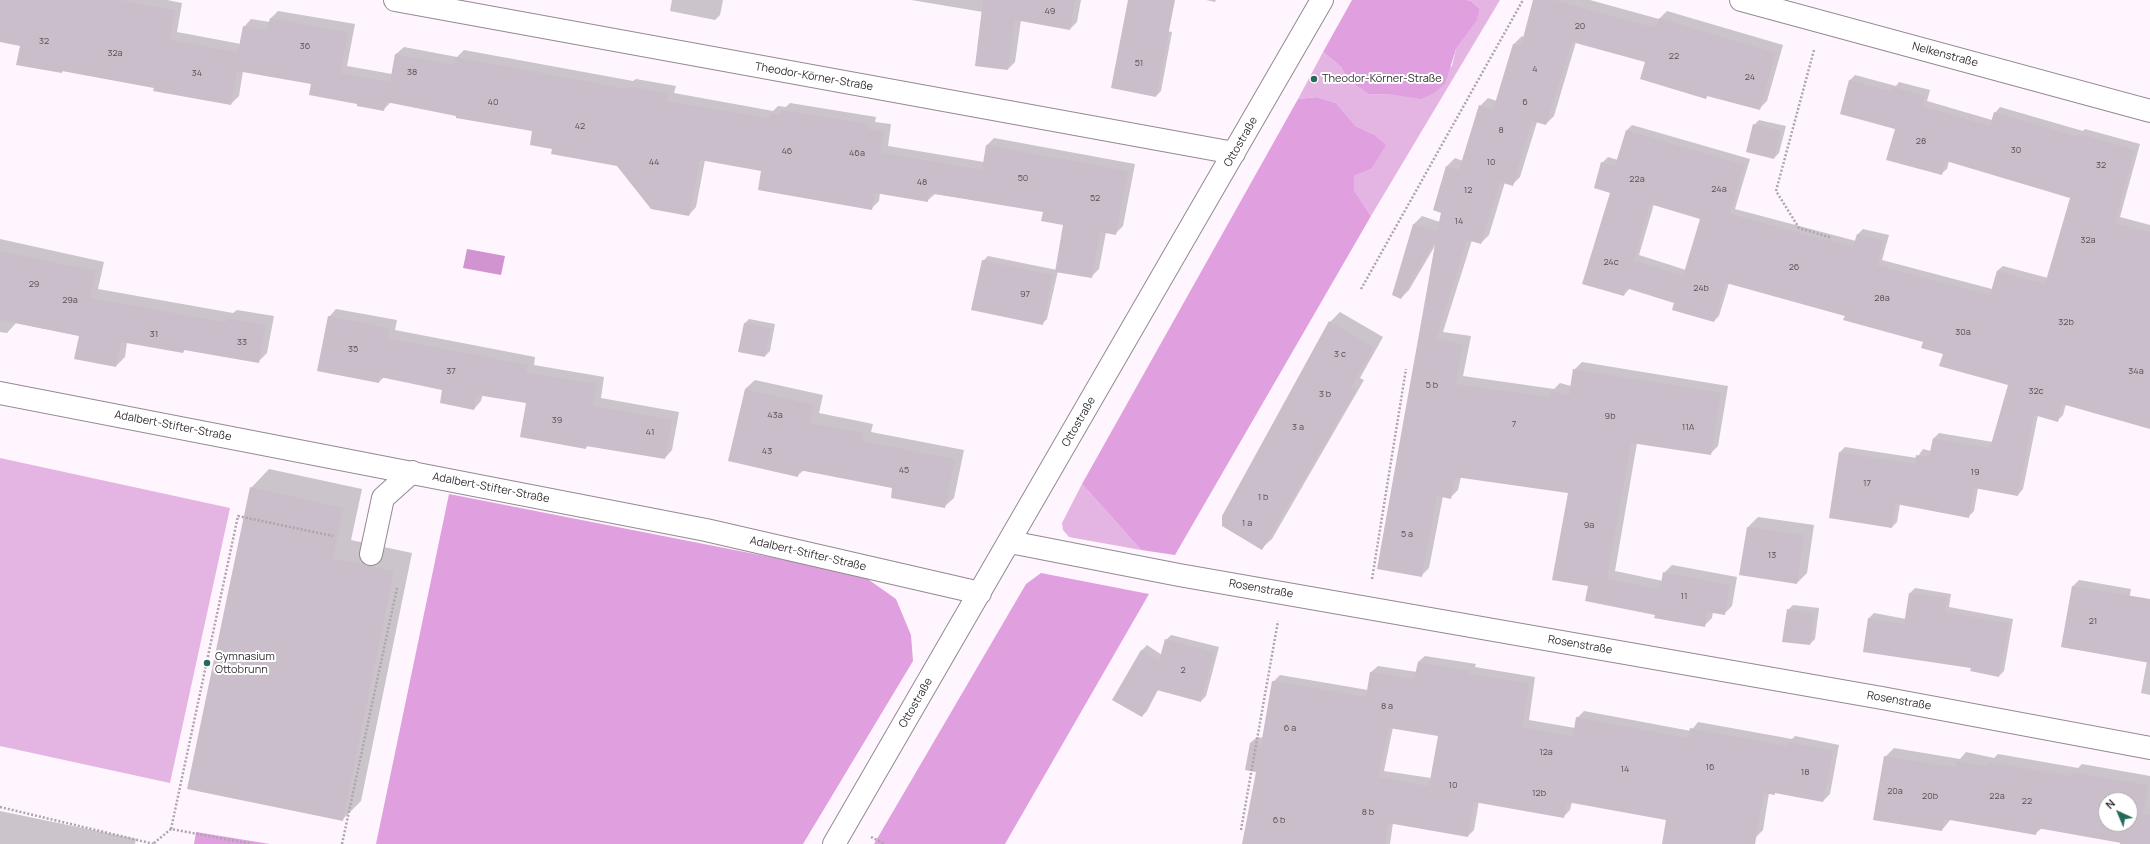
<!DOCTYPE html>
<html>
<head>
<meta charset="utf-8">
<style>
  body { margin:0 }
  #map { position:relative; width:2150px; height:844px; overflow:hidden; background:#fef5fe; font-family:Manrope,sans-serif }
  canvas { display:block }
  .north { position:absolute; left:2098px; top:792px; width:40px; height:40px; box-sizing:border-box; background:#fff; border:1px solid #adabad; border-radius:50%; rotate:316deg; font-size:11px; font-weight:700; line-height:16px; text-align:center; color:#322e32 }
  .north::after { content:''; display:block; margin:auto; width:14px; height:18px; background:#25695b; clip-path:polygon(50% 0,100% 100%,50% 72%,0 100%) }
</style>
</head>
<body>
<div id="map">
<canvas width="2150" height="844"></canvas>
<div class="north">N</div>
</div>
<script>
const ctx = document.querySelector('canvas').getContext('2d');
ctx.lineJoin = 'round';
function fillPath(path, color) { ctx.fillStyle = color; ctx.fill(path, 'evenodd'); }
const toPath = rows => new Path2D(rows.map(r => 'M' + r).join(''));
function trace(path, color, width, dash) { ctx.strokeStyle = color; ctx.lineWidth = width; ctx.lineCap = dash ? 'butt' : 'round'; ctx.setLineDash(dash || []); ctx.stroke(path); }
function label(font, color, halo, rows, align = 'center') {
  ctx.font = font + ' Manrope,sans-serif'; ctx.lineWidth = 4; ctx.setLineDash([]); ctx.textBaseline = 'middle'; ctx.strokeStyle = halo; ctx.fillStyle = color; for (const [text, x, y, turn = 0] of rows) {
    ctx.save(); ctx.translate(x, y); ctx.rotate((+turn || 0) * Math.PI / 180); ctx.textAlign = isNaN(turn) ? turn : align; if (halo) ctx.strokeText(text, 0, 0); ctx.fillText(text, 0, 0); ctx.restore();
  }
}
fillPath(toPath([
  [1467,0,1500,0,1371,216,1354,190,1354,176,1371,169,1373,134,1356,126,1336,103,1317,97,1298,99,1323,52,1341,67,1348,80,1368,94,1396,95,1452,66,1456,49,1477,19,1480,9,1471,1],
  [0,458,230,508,170,783,0,746],
  [1082,484,1141,550,1069,537,1063,530,1062,523]
]), '#e4b4e2');
fillPath(toPath([
  [1352,0,1467,0,1471,1,1480,9,1477,20,1456,49,1445,84,1434,93,1421,99,1396,95,1368,94,1348,80,1341,67,1323,52],
  [1317,97,1336,103,1356,126,1373,134,1386,145,1371,169,1354,176,1354,190,1371,216,1175,555,1141,550,1082,484,1298,99],
  [449,494,862,575,896,599,911,635,913,661,803,844,376,844],
  [1041,573,1149,594,1005,844,874,844,1026,584],
  [196,832,270,844,194,844]
]), '#e0a0df');
fillPath(toPath([
  [467,249,505,256,501,275,463,268]
]), '#d293d1');
fillPath(toPath([
  [0,0,167,0,182,3,177,32,241,44,244,27,251,19,270,22,271,18,278,11,355,24,347,66,392,74,396,54,404,47,457,57,464,50,633,81,636,79,676,86,674,93,773,111,778,106,786,107,790,103,876,117,875,122,891,124,888,146,984,162,987,145,994,138,1135,164,1123,226,1116,233,1106,232,1099,269,1091,277,1058,271,1047,319,1042,324,983,261,988,256,1057,270,1064,224,1044,211,935,194,927,201,880,193,879,201,872,208,762,170,705,160,696,207,689,215,618,165,553,148,533,131,391,102,383,110,358,103,312,83,243,71,239,96,231,104,155,87,64,70,62,72,21,45,0,41],
  [672,0,723,0,720,15,715,20,670,11],
  [911,0,1081,0,1077,22,1070,29,1021,20,1015,62,1008,69,983,12],
  [1206,0,1216,0,1215,2],
  [1534,0,1590,0,1659,19,1667,11,1783,45,1767,101,1759,109,1708,95,1706,98,1647,62,1576,42,1554,116,1546,124,1537,122,1520,177,1513,184,1505,182,1489,235,1481,243,1472,240,1443,332,1471,336,1463,376,1554,389,1560,383,1571,386,1574,370,1582,362,1728,386,1718,446,1710,454,1637,443,1615,571,1663,581,1664,573,1672,565,1737,577,1732,606,1724,614,1713,612,1712,618,1704,626,1656,615,1589,585,1569,492,1461,477,1458,490,1450,498,1443,496,1429,568,1421,576,1436,244,1409,290,1401,298,1393,295,1414,224,1422,216,1440,222,1442,212,1434,210,1447,166,1455,158,1463,161,1480,106,1488,98,1497,101,1514,44,1522,36,1524,37],
  [1128,24,1172,32,1161,91,1156,96],
  [1855,75,1896,86,1899,82,1930,90,1927,101,1992,120,1995,113,2000,107,2083,131,2085,129,2140,144,2120,217,2150,225,2150,426,2066,404,2063,415,2057,421,2038,415,2023,489,2018,495,1978,488,1974,511,1968,517,1900,504,1897,522,1892,527,1840,452,1845,447,1917,458,1923,449,1931,451,1934,438,1939,433,1993,442,2009,385,1944,353,1924,341,1846,316,1729,283,1719,316,1714,321,1676,302,1630,288,1624,295,1611,192,1602,163,1608,157,1618,160,1627,130,1632,125,1750,159,1735,209,1856,241,1858,234,1863,229,1889,235,1882,260,1992,289,1997,271,2003,266,2048,278,2071,197,1949,161,1947,169,1941,174,1849,81],
  [1654,204,1701,218,1686,270,1639,255],
  [1759,120,1786,126,1779,153,1774,158,1754,125],
  [0,239,104,262,98,289,233,313,237,310,274,316,267,353,258,362,185,349,183,352,127,342,125,357,116,366,80,336,16,323,7,333,0,332],
  [336,309,397,320,395,330,535,357,534,365,604,377,601,398,679,412,672,450,665,458,588,445,586,448,527,402,483,394,481,401,474,409,444,389,384,377,379,382,329,317],
  [1340,312,1383,337,1360,378,1364,380,1272,539,1262,548,1330,322],
  [749,319,775,324,770,351,765,356,744,324],
  [755,380,823,395,819,413,873,424,871,432,964,450,954,498,944,507,894,488,804,470,797,476,745,389],
  [269,469,362,489,351,540,412,553,361,801,342,820,251,488],
  [1758,517,1814,525,1807,573,1797,583,1748,527],
  [2079,580,2131,589,2126,614,2150,618,2150,695,2141,693,2147,661,2062,647,2073,586],
  [1915,588,1951,594,1949,607,2013,619,2004,671,1999,676,1972,668,1864,651,1869,618,1874,613,1906,619,1910,593],
  [1793,605,1819,608,1815,639,1810,644,1783,641,1788,610],
  [1171,635,1219,647,1206,696,1201,701,1158,690,1147,711,1142,716,1114,700,1142,650,1147,645,1162,655,1166,640],
  [1425,656,1476,664,1475,667,1535,677,1529,720,1575,728,1577,718,1584,711,1691,731,1698,722,1792,739,1795,736,1839,745,1830,794,1823,801,1776,792,1774,794,1769,793,1763,830,1756,837,1716,844,1663,844,1668,819,1572,802,1570,810,1564,816,1479,801,1474,830,1468,836,1393,823,1390,844,1243,844,1257,771,1250,743,1257,737,1264,738,1273,682,1280,675,1368,690,1371,672,1378,666,1417,672,1418,662],
  [1393,727,1439,735,1431,778,1384,771],
  [1894,748,1960,759,1966,752,1994,758,1998,754,2078,768,2082,764,2150,776,2150,844,2120,844,2120,842,2042,828,2035,834,1951,819,1942,830,1885,757],
  [2106,800,2130,800,2130,824,2106,824],
  [0,811,136,839,135,844,0,844]
]), '#0003');
fillPath(toPath([
  [0,0,121,0,175,10,170,40,238,52,243,26,267,30,270,18,348,32,340,73,390,82,395,54,454,65,456,57,627,89,628,86,669,93,667,101,769,118,770,113,780,115,781,110,869,124,868,129,884,131,881,153,982,170,986,145,1128,171,1116,235,1100,232,1092,278,1055,272,1063,225,1041,221,1043,212,929,193,928,202,875,193,872,210,758,190,761,171,700,160,689,216,651,209,617,166,551,154,552,149,530,145,532,131,456,118,456,116,386,102,384,111,357,106,357,104,309,95,311,84,237,71,231,105,153,91,154,88,62,71,62,73,16,65,20,46,0,42],
  [983,0,1075,0,1070,30,1015,20,1008,70,975,66],
  [1128,0,1175,0,1156,97,1111,88],
  [1533,0,1554,0,1656,28,1659,18,1776,53,1760,110,1707,96,1706,99,1640,79,1645,62,1572,42,1546,125,1532,121,1513,186,1500,182,1481,244,1467,240,1436,339,1463,344,1456,384,1549,397,1551,391,1569,395,1573,369,1721,393,1711,455,1631,443,1607,579,1660,589,1663,572,1730,585,1725,615,1707,612,1705,627,1654,618,1655,615,1585,601,1588,586,1552,580,1568,493,1455,477,1451,499,1437,496,1422,577,1377,569,1436,239,1401,299,1392,295,1413,224,1437,231,1441,213,1433,210,1446,166,1459,170,1479,105,1493,110,1513,44,1521,46],
  [1849,80,1891,91,1893,87,1925,96,1922,106,1990,126,1994,112,2078,137,2079,134,2135,150,2115,223,2150,232,2150,429,2062,404,2058,422,2034,415,2018,496,1974,488,1969,518,1896,504,1892,528,1829,518,1839,452,1915,464,1916,455,1929,457,1933,438,1990,448,2008,385,1939,366,1943,354,1921,348,1923,342,1843,320,1845,316,1726,283,1714,322,1672,310,1674,303,1626,288,1624,296,1582,284,1610,193,1594,188,1601,162,1615,166,1626,130,1745,165,1730,214,1853,247,1857,234,1884,241,1877,265,1990,295,1997,271,2045,284,2070,198,1946,161,1942,175,1886,160,1895,129,1840,114],
  [1650,204,1700,219,1683,276,1634,260],
  [1753,124,1781,131,1774,159,1746,152],
  [0,251,96,271,90,298,226,322,227,318,266,325,259,363,184,350,183,353,121,342,116,367,74,359,79,336,0,320],
  [982,260,1053,275,1043,325,971,310],
  [328,316,389,328,388,338,528,365,526,372,597,384,593,406,672,420,665,459,586,446,586,449,520,437,526,403,477,395,474,410,440,403,442,390,380,377,379,383,317,371],
  [1329,321,1374,347,1351,387,1356,390,1262,550,1222,526,1222,516],
  [744,323,771,328,765,357,738,352],
  [745,389,814,405,810,423,864,433,862,441,955,459,945,508,891,498,892,488,799,470,798,477,728,461],
  [250,487,344,508,333,558,394,571,343,821,187,789],
  [1747,527,1804,535,1797,584,1739,575],
  [2072,586,2150,599,2150,663,2061,647],
  [1909,593,1947,598,1945,612,2009,623,1999,677,1970,671,1971,668,1863,652,1868,618,1904,624],
  [1787,609,1815,613,1810,645,1782,642],
  [1165,639,1214,652,1201,702,1157,690,1142,717,1112,700,1141,650,1159,661],
  [1418,662,1470,671,1469,674,1529,683,1522,727,1573,736,1576,717,1688,738,1690,728,1787,746,1788,742,1833,751,1823,802,1775,793,1775,795,1764,793,1755,844,1662,844,1666,820,1567,802,1564,818,1474,802,1468,837,1388,823,1385,844,1242,844,1256,772,1245,770,1250,743,1261,745,1272,681,1366,697,1370,672,1414,679],
  [1389,728,1438,736,1429,786,1378,777],
  [1884,756,1955,767,1956,761,1987,766,1988,762,2072,776,2072,772,2148,785,2143,813,2150,815,2150,844,2127,844,2037,828,2036,835,1944,819,1942,831,1873,820],
  [2106,800,2130,800,2130,824,2106,824]
]), '#c9bec9');
const minor = toPath([
  [395,0,1234,153],
  [1741,0,2150,111],
  [0,393,706,530,980,593],
  [1010,542,1179,575,1882,698,2150,748],
  [371,554,383,498,412,472],
  [834,844,1322,0]
]);
trace(minor, '#948993', 24);
trace(toPath([
  [1814,50,1776,191,1799,228,1832,238],
  [1361,289,1523,0],
  [1372,579,1406,369],
  [0,807,154,844],
  [171,829,238,516,333,536],
  [1241,830,1278,621],
  [871,837,885,844],
  [154,843,171,829,252,844],
  [342,844,397,588]
]), '#aca5ac', 2.5, [2, 2]);
trace(minor, '#fff', 22);
for (const [x, y, r, color] of [
  [1314,79,4,"#25695b"],
  [207,663,4,"#25695b"]
]) { const dot = new Path2D(); dot.arc(x, y, r, 0, 2 * Math.PI); ctx.fillStyle = color; ctx.fill(dot); trace(dot, '#fff', 1.5); }
label('9px', '#585258', null, [
  ["49",1050,11],
  ["20",1580,26],
  ["32",44,41],
  ["36",305,46],
  ["32a",115,53],
  ["22",1674,56],
  ["51",1139,63],
  ["4",1535,69],
  ["38",412,72],
  ["34",197,73],
  ["24",1750,77],
  ["40",493,102],
  ["6",1525,102],
  ["42",580,126],
  ["8",1501,130],
  ["28",1921,141],
  ["30",2016,150],
  ["46",787,151],
  ["46a",857,153],
  ["44",654,162],
  ["10",1491,162],
  ["32",2101,165],
  ["50",1023,178],
  ["22a",1637,179],
  ["48",922,182],
  ["24a",1719,189],
  ["12",1468,190],
  ["52",1095,198],
  ["14",1459,221],
  ["32a",2088,240],
  ["24c",1611,262],
  ["26",1794,267],
  ["29",34,284],
  ["24b",1701,288],
  ["97",1025,294],
  ["28a",1882,298],
  ["29a",70,300],
  ["32b",2066,322],
  ["30a",1963,332],
  ["31",154,334],
  ["33",242,342],
  ["35",353,349],
  ["3 c",1340,354],
  ["37",451,371],
  ["34a",2136,371],
  ["5 b",1432,385],
  ["32c",2036,391],
  ["3 b",1325,394],
  ["43a",775,415],
  ["9b",1610,416],
  ["39",557,420],
  ["7",1514,424],
  ["3 a",1298,427],
  ["11A",1688,427],
  ["41",650,432],
  ["43",767,451],
  ["45",904,470],
  ["19",1975,472],
  ["17",1867,483],
  ["1 b",1263,497],
  ["1 a",1247,523],
  ["9a",1589,525],
  ["5 a",1407,534],
  ["13",1772,555],
  ["11",1684,596],
  ["21",2093,621],
  ["2",1183,670],
  ["8 a",1387,706],
  ["6 a",1290,728],
  ["12a",1546,752],
  ["16",1710,767],
  ["14",1625,769],
  ["18",1805,772],
  ["10",1453,785],
  ["20a",1895,791],
  ["12b",1539,793],
  ["20b",1930,796],
  ["22a",1997,796],
  ["22",2027,801],
  ["8 b",1368,812],
  ["6 b",1279,820]
]);
label('11px', '#322e32', '#fff', [
  ["Nelkenstraße",1945,55,15],
  ["Theodor-Körner-Straße",814,77,10],
  ["Ottostraße",1241,142,-60],
  ["Ottostraße",1079,422,-60],
  ["Adalbert-Stifter-Straße",173,426,11],
  ["Adalbert-Stifter-Straße",491,488,11],
  ["Adalbert-Stifter-Straße",808,554,13],
  ["Rosenstraße",1261,589,10],
  ["Rosenstraße",1580,645,10],
  ["Rosenstraße",1899,701,10],
  ["Ottostraße",916,703,-60]
]);
label('11px', '#322e32', '#fff', [
  ["Theodor-Körner-Straße",1322,79],
  ["Gymnasium",215,657],
  ["Ottobrunn",215,670]
], 'left');
</script>
</body>
</html>
